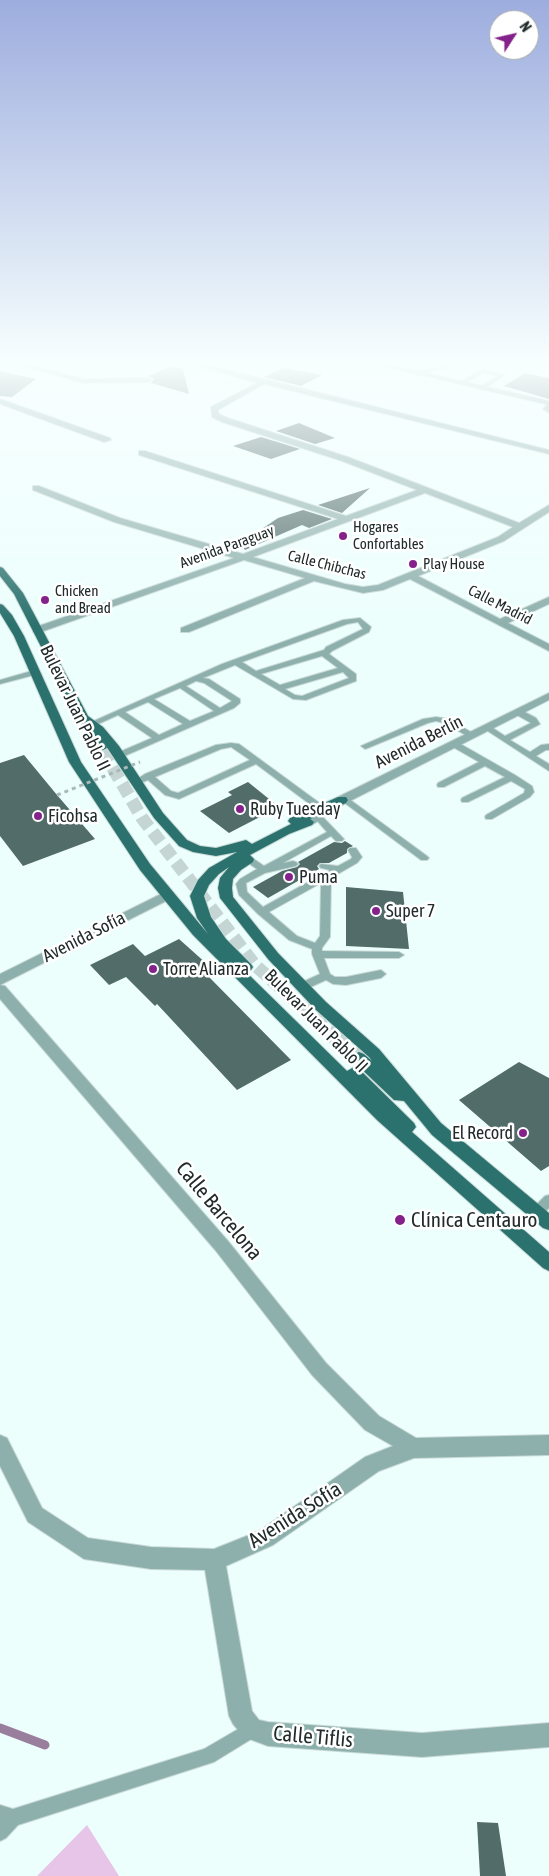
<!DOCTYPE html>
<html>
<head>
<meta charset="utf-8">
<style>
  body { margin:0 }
  #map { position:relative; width:549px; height:1876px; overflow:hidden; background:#edfffd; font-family:"Asap Condensed",sans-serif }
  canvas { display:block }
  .north { position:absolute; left:489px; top:10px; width:50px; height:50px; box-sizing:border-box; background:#fff; border:1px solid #a6aaaa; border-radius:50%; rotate:55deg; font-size:14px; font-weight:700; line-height:20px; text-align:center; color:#202b2a }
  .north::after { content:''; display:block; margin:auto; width:18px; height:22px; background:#84218b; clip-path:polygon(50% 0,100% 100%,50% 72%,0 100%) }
</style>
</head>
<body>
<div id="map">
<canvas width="549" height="1876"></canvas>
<div class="north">N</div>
</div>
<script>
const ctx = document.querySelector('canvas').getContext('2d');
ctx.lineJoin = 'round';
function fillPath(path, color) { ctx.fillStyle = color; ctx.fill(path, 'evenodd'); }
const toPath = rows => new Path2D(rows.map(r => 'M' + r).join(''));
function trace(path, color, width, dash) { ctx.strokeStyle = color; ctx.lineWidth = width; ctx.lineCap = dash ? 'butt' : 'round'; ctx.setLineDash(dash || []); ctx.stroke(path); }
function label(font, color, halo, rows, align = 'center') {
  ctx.font = font + ' "Asap Condensed",sans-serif'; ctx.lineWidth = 5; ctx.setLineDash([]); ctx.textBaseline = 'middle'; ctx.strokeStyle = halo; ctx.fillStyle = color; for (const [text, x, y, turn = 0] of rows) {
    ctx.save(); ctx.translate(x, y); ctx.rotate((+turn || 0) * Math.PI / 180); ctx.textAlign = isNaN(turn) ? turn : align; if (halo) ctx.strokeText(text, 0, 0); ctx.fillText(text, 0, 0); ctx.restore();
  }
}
fillPath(toPath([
  [87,1825,119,1876,37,1876]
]), '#e7c5e9');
trace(toPath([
  [0,1728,45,1745]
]), '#9a7e9e', 9);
fillPath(toPath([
  [171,366,183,369,189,394,151,383,154,379,149,376],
  [283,368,322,375,301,386,264,377],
  [0,371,36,379,12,397,0,396],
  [525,373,549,378,549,399,504,386],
  [299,423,335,438,315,444,276,431],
  [261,437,300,449,271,459,233,446],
  [370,488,342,513,318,505],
  [303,510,332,519,309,528,302,525,245,550,241,543,278,518],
  [24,755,57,795,95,839,23,866,0,836,0,763],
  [248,782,279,807,229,833,200,811,232,795,228,792],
  [345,841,353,846,347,849,347,853,329,863,320,863,317,866,319,869,268,898,253,887,282,871,297,867,300,864,298,862,334,842,342,843],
  [346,887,403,892,409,949,346,946],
  [179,939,217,973,209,977,291,1060,237,1090,157,1004,155,1006,126,977,109,985,90,965,133,944,145,956],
  [519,1062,549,1078,549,1166,541,1171,459,1100],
  [477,1822,498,1823,506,1876,480,1876]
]), '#526c6a');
trace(toPath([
  [101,748,103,752]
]), '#c4d5d3', 10, [10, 5]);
trace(toPath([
  [103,751,142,818,255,965,334,1036]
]), '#c4d5d3', 13, [13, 6]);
trace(toPath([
  [333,1034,359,1058]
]), '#c4d5d3', 17, [17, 9]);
const service = toPath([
  [483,369,505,375,482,390,479,388,480,387,498,376,484,373,463,384,458,383,483,369],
  [549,402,549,413,543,409,549,402],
  [360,618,371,627,369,632,332,651,329,654,356,674,356,681,306,700,293,699,235,665,203,678,209,679,240,699,240,703,234,708,120,758,116,755,117,753,152,738,118,715,94,726,88,726,87,724,222,664,343,620,360,618],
  [358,622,363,629,326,647,324,650,256,671,242,662,347,624,358,622],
  [322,656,338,668,280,685,261,674,322,656],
  [343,672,349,678,302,696,295,695,285,689,343,672],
  [196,681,204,683,232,701,220,708,186,686,196,681],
  [180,688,214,711,190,721,154,699,180,688],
  [148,702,183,724,159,735,125,712,148,702],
  [35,670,39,672,38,674,0,684,0,680,35,670],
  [515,710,521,710,536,718,540,724,510,740,530,752,541,745,549,744,549,750,546,750,536,756,549,764,549,771,483,728,487,726,490,726,505,736,531,723,515,714,515,710],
  [436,717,449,719,476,735,472,737,469,737,444,723,436,721,428,723,368,748,365,749,361,746,423,719,436,717],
  [451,742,457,742,515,775,532,786,534,792,530,797,492,819,486,819,485,817,486,815,524,793,525,789,511,781,468,802,462,802,461,800,462,798,505,777,485,766,444,787,438,787,437,785,438,783,479,762,451,746,451,742],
  [231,743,239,744,325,807,326,809,325,811,319,811,256,764,179,799,165,795,148,780,138,784,134,781,145,774,216,745,231,743],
  [231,747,250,760,178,793,171,791,155,777,221,749,231,747],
  [345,796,427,856,429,858,427,860,421,860,342,801,341,799,345,796],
  [317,813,320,814,342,837,344,839,342,841,336,841,331,836,283,863,293,861,296,862,298,864,296,866,265,873,246,883,247,892,263,907,330,870,321,868,319,866,321,864,338,866,351,859,352,857,348,850,350,848,356,848,362,857,357,863,331,878,330,937,322,948,322,951,399,952,404,955,399,958,324,958,330,974,335,977,346,977,381,970,386,974,381,978,346,985,333,984,326,980,302,991,298,990,297,987,298,984,320,974,312,954,312,949,289,940,258,914,239,895,236,884,240,879,257,869,245,861,243,859,245,857,251,857,264,866,327,832,313,816,317,813],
  [321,883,320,936,315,943,297,936,269,912,321,883],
  [549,1195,549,1208,540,1217,536,1218,532,1217,530,1213,532,1209,545,1196,549,1195],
  [252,1721,258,1723,260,1729,258,1735,214,1762,18,1825,6,1838,0,1841,0,1805,13,1809,204,1749,252,1721]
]);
const minor = toPath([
  [11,362,22,362,83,379,148,378,152,380,148,382,83,383,11,362],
  [185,362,196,362,549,450,549,454,264,384,218,410,219,414,228,418,348,457,519,523,549,505,549,512,504,541,418,576,500,619,549,597,549,604,508,623,549,644,549,651,410,579,383,590,363,593,314,581,189,632,181,632,181,628,305,578,244,560,41,632,33,632,33,628,234,558,114,522,33,490,33,486,39,486,120,518,243,554,338,519,139,455,139,451,145,451,346,516,417,490,342,461,222,422,212,417,211,407,257,383,185,362],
  [425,493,513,527,498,537,378,585,363,587,345,584,253,557,425,493],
  [455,362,467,362,418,375,414,373,455,362],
  [0,399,110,438,111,440,104,442,0,404,0,399],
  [167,891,174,895,172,898,0,985,0,974,167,891],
  [0,985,5,986,228,1241,326,1363,379,1416,416,1438,549,1435,549,1455,414,1458,379,1471,273,1545,226,1566,252,1711,259,1720,268,1722,422,1733,549,1723,549,1747,422,1757,268,1746,244,1737,233,1724,229,1716,205,1570,151,1569,84,1559,28,1522,0,1466,0,1435,7,1438,42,1508,88,1538,151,1547,214,1549,259,1531,365,1457,393,1446,365,1430,312,1375,216,1251,0,999,0,985]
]);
const tertiary = toPath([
  [366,362,378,362,549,401,549,405,366,362],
  [549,693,549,700,346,803,312,825,308,826,302,822,338,797,549,693]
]);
const primary = toPath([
  [0,567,3,568,23,593,88,716,103,727,119,746,163,813,187,840,200,846,216,848,246,840,252,844,291,824,288,821,290,818,338,797,346,797,348,800,346,803,310,819,314,822,312,825,289,834,250,855,254,859,253,862,241,870,233,879,232,888,233,897,278,953,326,1002,379,1049,441,1123,549,1213,549,1230,543,1228,432,1135,404,1101,394,1100,354,1062,351,1058,354,1054,359,1052,364,1054,372,1061,369,1057,316,1010,268,959,220,898,218,888,220,878,229,867,219,874,209,885,204,896,211,917,226,939,251,964,253,967,251,970,246,972,347,1071,354,1067,359,1069,414,1123,416,1127,412,1132,549,1252,549,1271,543,1268,377,1120,193,935,140,870,69,762,14,636,0,613,0,604,3,605,12,615,24,636,81,762,150,864,208,934,197,918,190,896,198,880,209,868,237,852,216,856,193,852,179,846,154,818,102,740,107,748,101,751,97,750,77,717,14,594,0,576,0,567]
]);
trace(service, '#c8d9d7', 2);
trace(minor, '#c8d9d7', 2);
trace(tertiary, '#c8d9d7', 2);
trace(primary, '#c8d9d7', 2);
fillPath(service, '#8eb0ad');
fillPath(minor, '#8eb0ad');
fillPath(tertiary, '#8eb0ad');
fillPath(primary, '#2b716d');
trace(toPath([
  [57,795,140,762]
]), '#aab9b8', 3, [4, 4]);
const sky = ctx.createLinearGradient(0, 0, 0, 625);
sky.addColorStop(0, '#9dadde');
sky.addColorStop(0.58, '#f7fffe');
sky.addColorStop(1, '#f7fffe00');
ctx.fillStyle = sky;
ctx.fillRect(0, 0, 549, 625);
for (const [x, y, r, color] of [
  [343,536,5,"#84218b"],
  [413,564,5,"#84218b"],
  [45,600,5,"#84218b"],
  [240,809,5,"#84218b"],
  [38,816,5,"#84218b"],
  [289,877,5,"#84218b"],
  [376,911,5,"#84218b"],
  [153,969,5,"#84218b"],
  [523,1133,5,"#84218b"],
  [400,1220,6,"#84218b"]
]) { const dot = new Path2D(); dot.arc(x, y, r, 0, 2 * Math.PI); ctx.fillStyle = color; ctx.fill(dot); trace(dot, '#fff', 2); }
label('15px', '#202b2a', '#fff', [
  ["Hogares",353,527],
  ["Confortables",353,544],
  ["Play House",423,564],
  ["Chicken",55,591],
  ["and Bread",55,608]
], 'left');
label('15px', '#202b2a', '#fff', [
  ["Avenida Paraguay",227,547,-20],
  ["Calle Chibchas",327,565,14],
  ["Calle Madrid",500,605,27]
]);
label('18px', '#202b2a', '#fff', [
  ["Bulevar Juan Pablo II",75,708,64],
  ["Avenida Berlín",419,742,-27],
  ["Avenida Sofía",84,937,-27],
  ["Bulevar Juan Pablo II",316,1021,45]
]);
label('18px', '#202b2a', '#fff', [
  ["Ruby Tuesday",250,809],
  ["Ficohsa",48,816],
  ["Puma",299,877],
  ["Super 7",386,911],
  ["Torre Alianza",163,969],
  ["El Record",513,1133,"right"]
], 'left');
label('21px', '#202b2a', '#fff', [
  ["Calle Barcelona",219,1211,50],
  ["Avenida Sofía",295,1515,-32],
  ["Calle Tiflis",313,1737,5]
]);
label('21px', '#202b2a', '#fff', [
  ["Clínica Centauro",411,1220]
], 'left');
</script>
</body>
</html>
